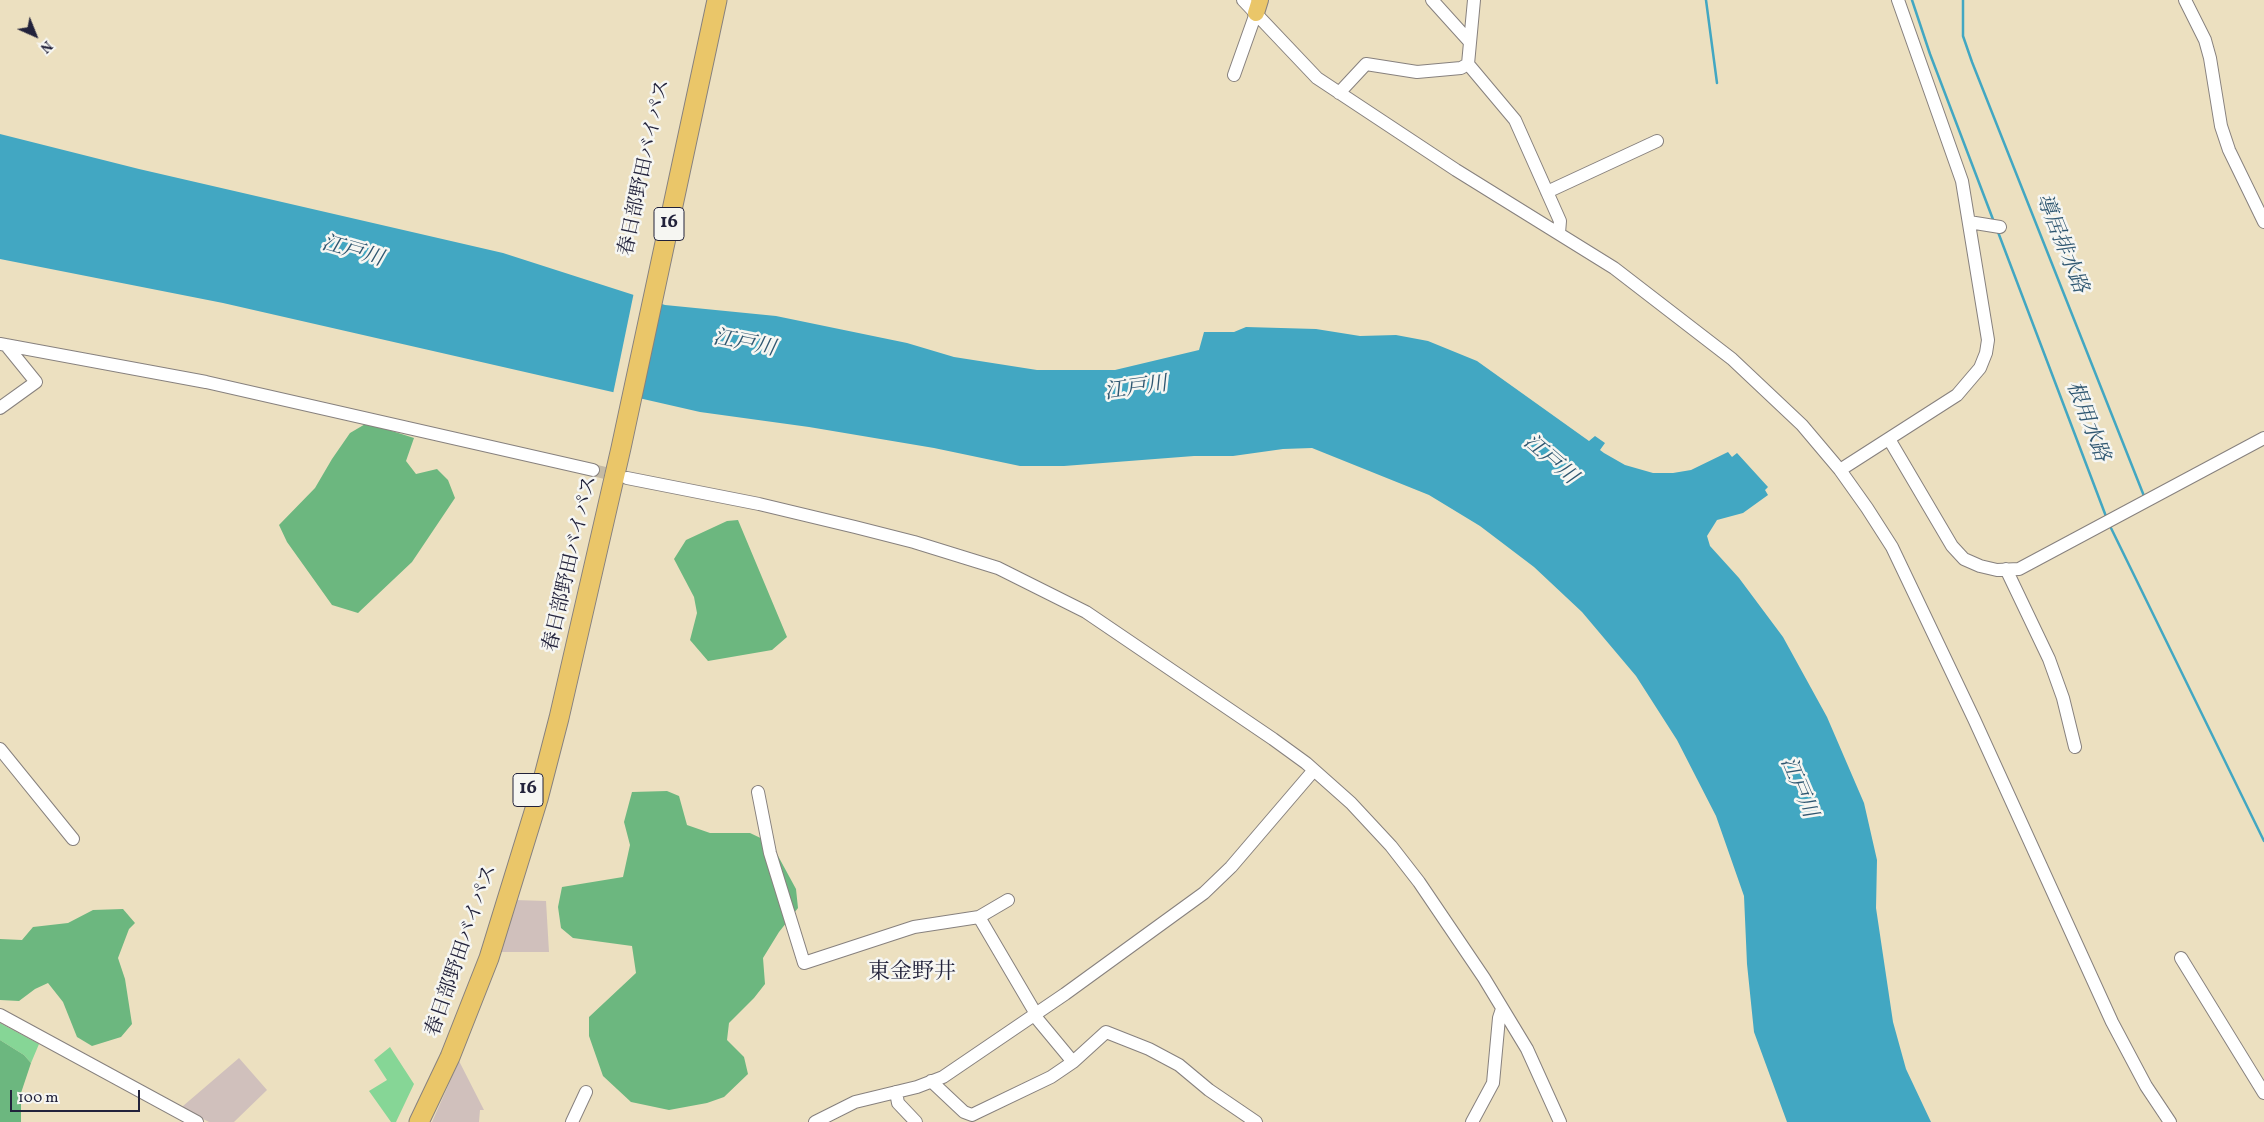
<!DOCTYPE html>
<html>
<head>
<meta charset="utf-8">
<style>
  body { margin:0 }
  #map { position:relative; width:2264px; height:1122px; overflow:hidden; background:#ece0c0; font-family:Vollkorn,serif }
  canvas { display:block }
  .north { position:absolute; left:10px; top:10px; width:50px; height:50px; -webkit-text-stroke:4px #f6f6f2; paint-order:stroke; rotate:136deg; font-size:14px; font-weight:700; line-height:20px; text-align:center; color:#22223b }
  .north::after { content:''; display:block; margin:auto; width:18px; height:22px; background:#22223b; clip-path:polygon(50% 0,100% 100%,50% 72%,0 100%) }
  .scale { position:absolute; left:10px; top:1090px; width:130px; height:22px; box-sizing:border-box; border:2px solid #22223b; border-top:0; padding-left:6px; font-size:15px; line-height:18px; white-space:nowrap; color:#22223b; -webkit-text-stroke:4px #f6f6f2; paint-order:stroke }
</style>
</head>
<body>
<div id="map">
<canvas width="2264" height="1122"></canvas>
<div class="north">N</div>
<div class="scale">100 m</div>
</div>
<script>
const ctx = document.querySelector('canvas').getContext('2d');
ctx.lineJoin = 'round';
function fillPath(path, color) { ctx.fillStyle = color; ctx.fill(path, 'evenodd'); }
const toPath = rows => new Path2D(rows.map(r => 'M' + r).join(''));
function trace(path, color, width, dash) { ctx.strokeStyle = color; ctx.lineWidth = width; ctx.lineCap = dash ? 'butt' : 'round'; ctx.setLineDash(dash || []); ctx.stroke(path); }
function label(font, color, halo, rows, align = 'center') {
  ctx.font = font + ' Vollkorn,"Noto Serif JP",serif'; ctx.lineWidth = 5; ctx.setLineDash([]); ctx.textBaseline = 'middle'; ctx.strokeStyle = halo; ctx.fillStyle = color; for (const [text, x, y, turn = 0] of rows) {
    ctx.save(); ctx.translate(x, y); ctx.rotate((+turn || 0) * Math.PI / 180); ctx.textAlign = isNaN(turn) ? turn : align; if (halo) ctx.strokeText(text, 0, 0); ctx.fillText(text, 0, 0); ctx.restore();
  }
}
fillPath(toPath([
  [515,900,546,901,549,952,501,952],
  [239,1058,267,1090,234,1122,209,1122,183,1109,183,1106],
  [459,1061,484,1110,480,1110,479,1122,432,1122]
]), '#d0c0bc');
fillPath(toPath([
  [0,1023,39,1044,31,1063,24,1055,0,1040],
  [390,1047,414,1084,396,1122,391,1122,369,1091,387,1080,374,1060]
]), '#86d696');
fillPath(toPath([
  [367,423,414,438,406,461,416,474,437,469,448,480,455,498,412,562,358,613,332,605,287,542,279,525,315,488,332,459,350,433],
  [738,520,787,637,772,650,708,661,690,640,697,613,694,597,674,559,686,540,727,521],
  [667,791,679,796,687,825,710,833,750,833,771,843,796,889,798,908,779,932,763,958,765,984,754,998,729,1023,727,1040,744,1057,748,1074,724,1097,707,1103,669,1110,631,1102,603,1076,589,1036,589,1017,636,973,632,946,573,938,561,928,558,907,562,887,623,877,630,845,624,822,632,792],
  [123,909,135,923,129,929,118,958,125,979,132,1024,121,1037,92,1046,77,1037,63,1002,48,983,35,989,19,1001,0,1000,0,939,22,940,33,927,68,923,93,910],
  [0,1040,24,1055,31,1063,21,1093,21,1122,0,1122]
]), '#6cb77f');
fillPath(toPath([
  [0,134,139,169,503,253,665,305,776,316,907,343,954,357,1037,370,1115,370,1199,350,1204,332,1234,332,1246,327,1316,329,1360,336,1396,335,1428,341,1477,361,1589,441,1595,436,1605,443,1600,450,1604,453,1625,465,1653,473,1673,473,1691,470,1728,452,1732,457,1737,453,1768,487,1765,490,1768,495,1743,513,1717,520,1707,536,1710,546,1739,578,1783,637,1827,717,1864,803,1877,860,1876,908,1893,1022,1906,1069,1931,1122,1787,1122,1754,1032,1747,964,1744,896,1716,816,1677,740,1636,676,1582,612,1534,567,1480,526,1429,495,1312,448,1283,449,1233,456,1194,456,1064,466,1020,466,934,448,809,427,700,412,223,303,0,259]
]), '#42a7c2');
fillPath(toPath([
  [634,292,661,301,639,401,613,394]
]), '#ece0c0');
trace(toPath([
  [1706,0,1717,83],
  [1912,0,1930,54,1994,222],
  [1963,0,1963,36,1972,62,2144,496],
  [1998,232,2107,519],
  [2110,526,2264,841]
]), '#42a7c2', 2.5);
trace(toPath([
  [593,470,622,477]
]), '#c4baa5', 12, [12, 6]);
const minor = toPath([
  [1243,0,1317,78,1456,170,1614,268,1732,359,1802,425,1840,470,1867,508,1892,547,1974,719,2112,1022,2146,1086,2170,1122],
  [1432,0,1469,41],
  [1474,0,1468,64,1515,120,1560,221,1559,233],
  [2185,0,2205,40,2210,58,2221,126,2229,150,2264,222],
  [1234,75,1256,13],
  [1339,93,1366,64,1417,72,1461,68,1468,64],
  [1547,192,1657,141],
  [1969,222,2000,227],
  [0,344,206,382,593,470],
  [0,408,36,382,6,345],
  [1889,439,1952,546,1964,559,1980,566,1997,570,2019,569,2264,438],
  [1840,470,1957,395,1980,368,1986,353,1988,340,1962,181,1898,0],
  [627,478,759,504,855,527,914,542,998,568,1086,612,1273,739,1306,763,1351,803,1391,846,1419,882,1484,978,1527,1049,1560,1122],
  [2006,569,2049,659,2063,698,2075,747],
  [0,749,73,839],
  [758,792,770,853,804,963,914,927,979,917,1008,900],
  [979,917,1036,1014],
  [2181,958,2264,1093],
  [0,1015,197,1122],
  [1034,1015,1073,1062],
  [931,1081,964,1112,972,1115,976,1113,1051,1077,1073,1062,1106,1032,1149,1049,1179,1065,1209,1090,1256,1122],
  [896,1092,898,1103,916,1122],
  [572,1122,586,1092],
  [815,1122,855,1102,917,1087,943,1077,1065,994,1204,893,1231,867,1314,770],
  [1472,1122,1493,1083,1499,1018,1502,1009]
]);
const major = toPath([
  [1256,13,1260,0]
]);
const highway = toPath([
  [419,1122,450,1057,489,958,538,799,559,718,621,448,717,0]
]);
trace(minor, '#87817e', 14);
trace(major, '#87817e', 18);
trace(highway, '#87817e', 21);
trace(minor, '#fff', 12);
trace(major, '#eac669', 16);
trace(highway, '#eac669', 19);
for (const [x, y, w] of [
  [669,224,30],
  [528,790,30]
]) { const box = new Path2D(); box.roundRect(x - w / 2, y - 16.5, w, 33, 4); ctx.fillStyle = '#f6f6f2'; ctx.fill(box); trace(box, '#22223b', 1); }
label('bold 19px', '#22223b', null, [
  ["16",669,224],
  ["16",528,790]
]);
label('20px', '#22223b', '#f6f6f2', [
  ["春日部野田バイパス",646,168,-78],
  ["春日部野田バイパス",572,564,-77],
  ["春日部野田バイパス",463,951,-71]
]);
label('italic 21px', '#2f5771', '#f6f6f2', [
  ["導居排水路",2060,244,68],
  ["江戸川",352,253,16],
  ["江戸川",744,345,11],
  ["江戸川",1136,390,-8],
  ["根用水路",2086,422,69],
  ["江戸川",1549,461,41],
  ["江戸川",1797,788,67]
]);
label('22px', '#22223b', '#f6f6f2', [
  ["東金野井",912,974]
]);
</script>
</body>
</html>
